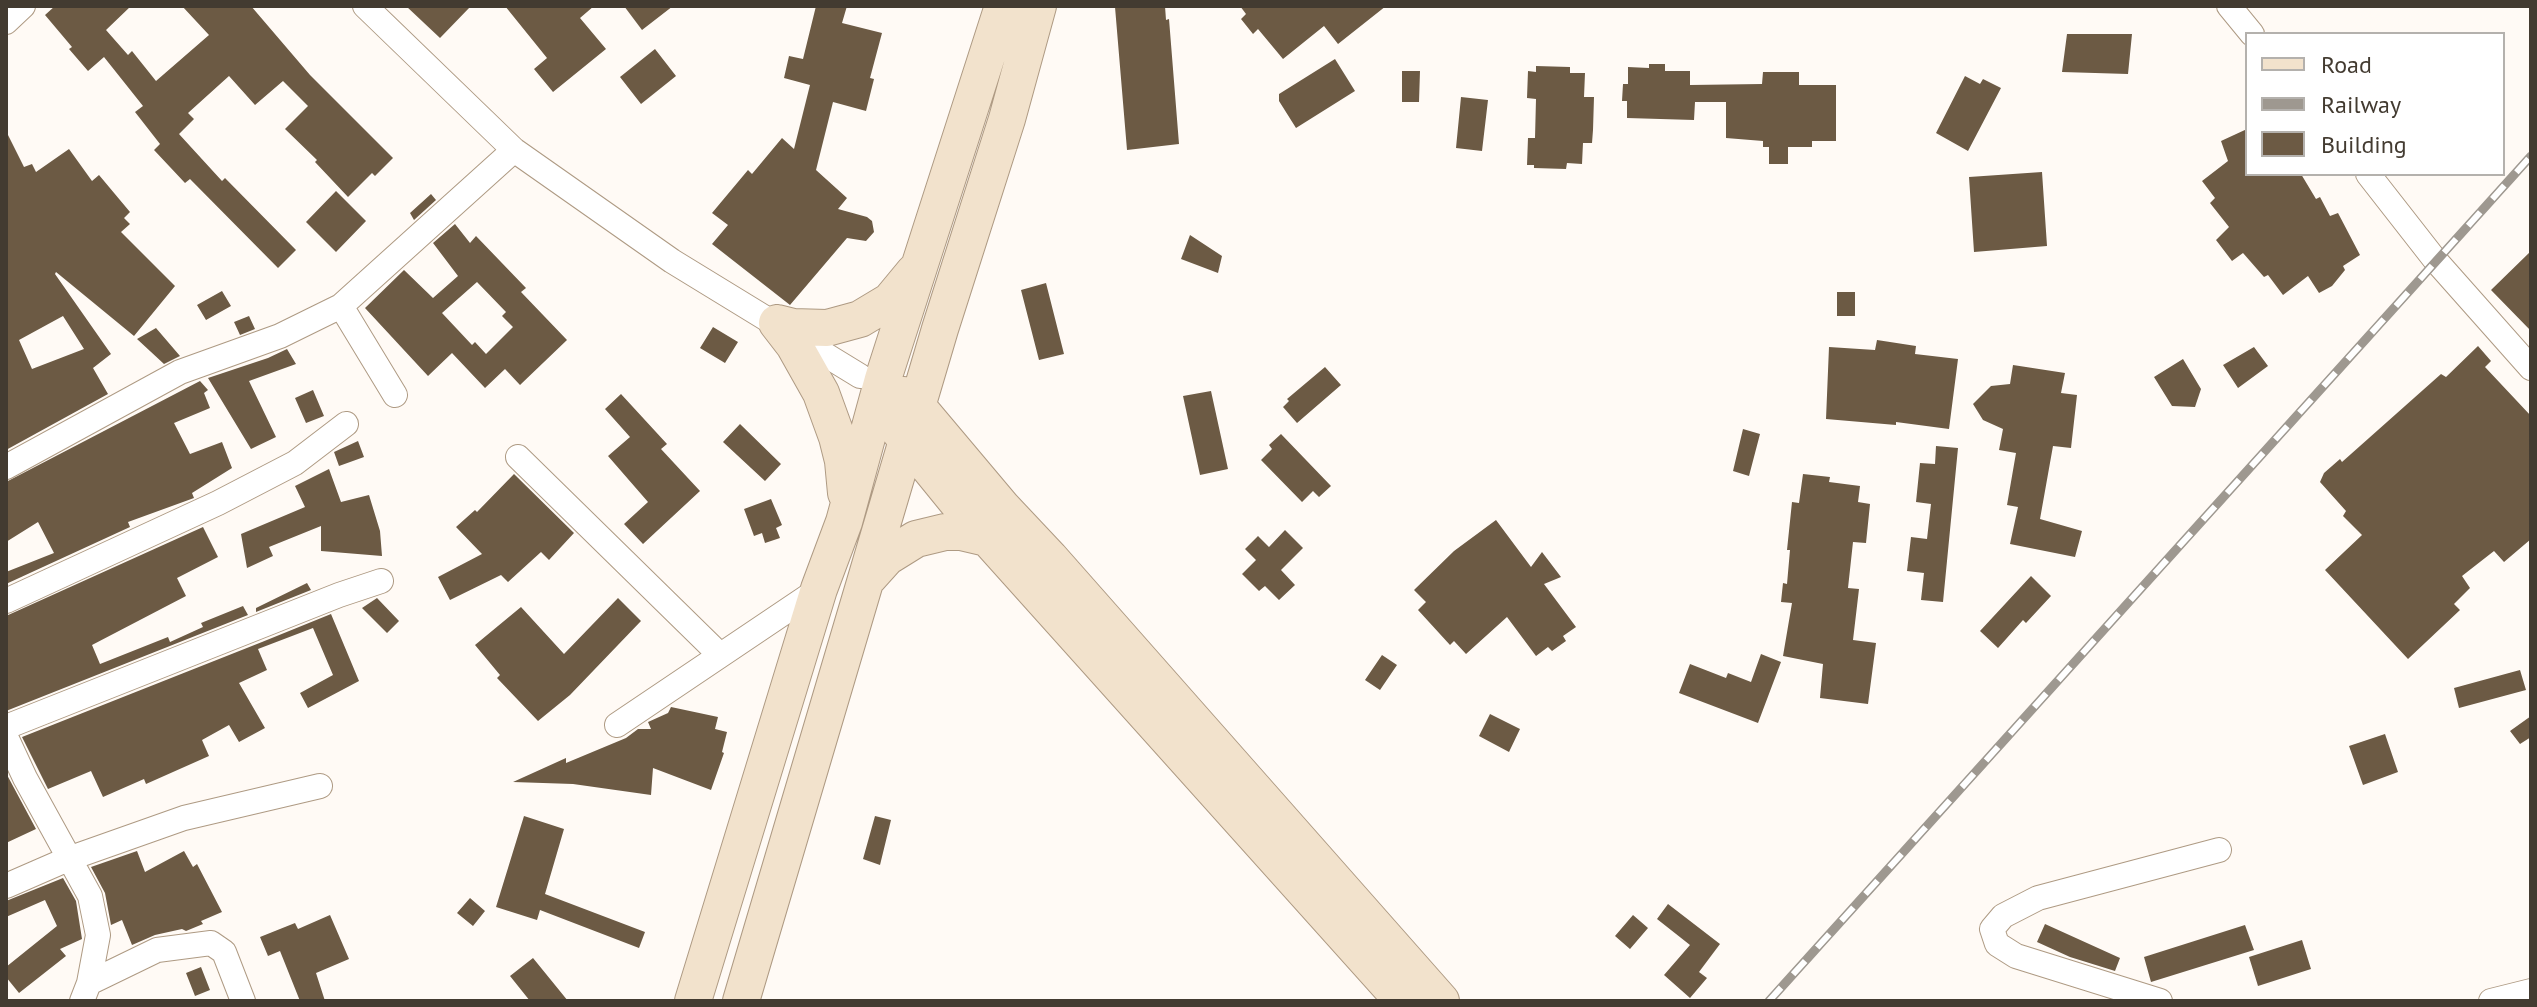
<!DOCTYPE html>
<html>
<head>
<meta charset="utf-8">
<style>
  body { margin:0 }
  #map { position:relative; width:2537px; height:1007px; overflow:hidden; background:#fffaf5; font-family:"PT Sans",sans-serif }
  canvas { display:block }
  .frame { position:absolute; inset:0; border:8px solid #433b31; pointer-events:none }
  .legend { position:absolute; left:2245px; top:32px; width:260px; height:144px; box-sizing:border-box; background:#fff; border:2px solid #b4b1ad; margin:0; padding:10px 14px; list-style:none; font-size:24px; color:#433b31 }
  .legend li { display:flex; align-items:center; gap:16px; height:40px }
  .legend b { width:40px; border:2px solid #b4b1ad }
</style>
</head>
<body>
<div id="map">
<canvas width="2537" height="1007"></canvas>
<div class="frame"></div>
<ul class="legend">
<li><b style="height:10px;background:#f2e2cc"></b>Road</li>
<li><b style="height:10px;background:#9e9890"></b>Railway</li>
<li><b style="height:22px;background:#6c5a44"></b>Building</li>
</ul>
</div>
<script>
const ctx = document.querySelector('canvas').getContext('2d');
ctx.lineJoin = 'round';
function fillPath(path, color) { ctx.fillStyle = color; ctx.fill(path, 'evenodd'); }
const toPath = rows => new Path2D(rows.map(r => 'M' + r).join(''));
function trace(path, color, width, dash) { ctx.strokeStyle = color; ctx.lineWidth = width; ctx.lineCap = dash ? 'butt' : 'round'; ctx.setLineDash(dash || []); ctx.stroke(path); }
fillPath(toPath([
  [55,6,131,6,106,30,128,55,132,51,156,81,209,35,182,6,251,6,310,75,393,158,375,176,372,173,348,197,315,162,317,160,285,129,308,106,283,81,255,105,229,76,188,113,194,119,179,134,222,181,225,178,296,250,278,268,190,179,185,183,154,150,160,144,135,112,143,106,104,57,88,71,69,49,72,47,45,15],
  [406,6,471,6,440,38],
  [505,6,594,6,580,18,606,49,553,92,534,69,547,58],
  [624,6,673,6,642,30],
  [816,6,847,6,842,23,882,33,870,78,874,79,866,111,833,102,816,170,847,198,838,209,867,217,872,221,874,232,866,241,847,238,790,305,712,244,728,225,712,213,748,170,752,174,782,138,794,149,810,85,784,78,789,56,803,59],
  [1165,6,1166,20,1169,19,1179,144,1127,150,1115,7],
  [1240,6,1386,6,1338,44,1324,26,1283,59,1258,29,1253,34,1241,19,1246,14],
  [2067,34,2132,34,2128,74,2062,72],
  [655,49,676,76,641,104,620,77],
  [1335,59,1355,91,1296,128,1279,101,1279,94],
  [1649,64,1665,64,1665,71,1690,71,1690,85,1762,84,1763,72,1799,72,1799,85,1836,85,1836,141,1812,141,1812,147,1788,147,1788,164,1769,164,1769,147,1763,147,1763,141,1726,138,1726,102,1695,102,1694,120,1627,118,1627,101,1622,101,1623,84,1628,84,1628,67,1649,68],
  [1536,66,1570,67,1570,73,1585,73,1584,97,1594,97,1593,130,1592,143,1583,143,1582,164,1567,163,1566,169,1534,168,1534,165,1527,165,1528,138,1535,138,1536,99,1527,98,1528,71,1536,72],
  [1402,71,1420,71,1419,102,1402,102],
  [1965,76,1980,84,1983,79,2001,88,1968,151,1936,133],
  [1461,97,1488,100,1482,151,1456,148],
  [2247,129,2247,174,2301,174,2316,199,2320,197,2330,216,2338,213,2360,255,2343,266,2345,270,2332,286,2319,293,2308,276,2283,295,2268,275,2264,277,2243,253,2232,261,2216,240,2229,227,2210,203,2215,198,2202,181,2228,161,2221,141],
  [6,131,24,167,32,164,36,172,69,149,92,181,99,175,130,212,124,218,130,224,121,232,175,286,134,336,56,272,55,274,111,354,93,368,108,394,6,450],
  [63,316,84,349,32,369,19,340],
  [2042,172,2047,246,1974,252,1969,177],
  [336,191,366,221,336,252,306,222],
  [431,194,436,200,414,220,410,213],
  [455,224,470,243,476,236,526,288,521,292,567,340,520,385,505,369,485,388,452,353,428,376,365,308,404,270,433,298,458,276,433,243],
  [477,282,506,312,502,316,513,327,486,354,475,342,472,345,442,313],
  [1190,235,1222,256,1218,273,1181,259],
  [2531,251,2531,331,2491,290],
  [1046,283,1064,354,1039,360,1021,290],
  [222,291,231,306,206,320,197,305],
  [1837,292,1855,292,1855,316,1837,316],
  [249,316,255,329,240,335,234,322],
  [713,327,738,342,725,363,700,348],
  [156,328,180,356,164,364,137,339],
  [1877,340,1916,346,1915,354,1958,359,1949,429,1896,422,1896,425,1826,419,1829,347,1875,350],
  [2478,346,2491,361,2485,367,2531,416,2531,539,2504,562,2494,551,2462,576,2470,588,2454,604,2460,610,2408,659,2325,570,2362,535,2343,516,2346,511,2320,482,2324,473,2340,459,2342,462,2441,374,2446,377],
  [2254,347,2268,366,2238,388,2223,365],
  [287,349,296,364,249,381,276,437,251,449,208,378,268,358],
  [2183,359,2201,389,2195,407,2172,406,2154,377],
  [2013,365,2065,373,2061,393,2077,395,2071,448,2053,446,2040,519,2082,531,2075,557,2010,544,2018,507,2007,505,2016,453,1999,450,2003,429,1983,420,1973,404,1991,386,2010,384],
  [1325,367,1341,385,1297,423,1283,407,1289,401,1287,399],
  [200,381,208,390,204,393,210,408,174,423,190,454,222,442,232,468,192,493,194,498,128,522,130,527,6,584,6,572,54,553,38,522,6,542,6,482],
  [313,390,324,416,306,423,295,398],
  [1211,391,1228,469,1200,475,1183,396],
  [621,394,667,444,661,449,700,491,643,544,624,524,648,502,608,456,630,437,605,409],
  [740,424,781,464,765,481,723,442],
  [1743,429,1760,434,1749,476,1733,471],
  [1281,434,1331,486,1319,497,1313,491,1302,502,1261,460,1272,449,1269,445],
  [358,441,364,457,339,466,334,452],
  [1936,446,1958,448,1943,602,1921,600,1924,573,1907,571,1911,537,1927,539,1931,504,1916,502,1920,463,1935,464],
  [329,469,341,502,369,495,380,531,382,556,321,551,321,526,269,547,273,556,247,568,241,534,305,507,295,486],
  [514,474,574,533,549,560,541,552,508,582,501,575,450,600,438,577,482,554,456,527,475,510,477,512],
  [1803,474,1830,477,1829,482,1860,486,1858,502,1870,504,1866,543,1853,542,1848,588,1859,589,1853,640,1876,643,1868,704,1820,698,1823,664,1783,656,1792,603,1781,602,1783,583,1787,584,1790,550,1787,550,1792,502,1799,503],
  [771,499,782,525,776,528,780,538,765,543,762,533,754,536,744,509],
  [1496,520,1531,567,1542,552,1561,577,1544,584,1576,627,1563,636,1566,641,1552,651,1548,647,1536,656,1507,617,1466,654,1454,641,1450,645,1418,610,1426,602,1414,590,1454,551],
  [203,527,218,557,177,578,186,596,92,645,100,664,168,637,170,642,203,627,201,623,243,606,248,615,6,711,6,616],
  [1285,530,1303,548,1281,570,1295,585,1279,600,1265,586,1259,591,1242,574,1256,560,1245,549,1258,536,1269,547],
  [2031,576,2051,596,2026,623,2023,620,1998,648,1980,631],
  [307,583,311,590,256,612,256,608],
  [377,598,399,621,387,633,362,608],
  [618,598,641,621,570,695,538,721,497,678,500,675,475,645,521,607,564,654],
  [331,614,359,681,308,708,300,693,333,675,313,628,258,649,267,670,239,683,265,728,239,742,229,725,202,740,209,756,146,784,144,779,103,797,91,771,48,789,22,737,262,642,263,644,262,642],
  [1761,654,1781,662,1758,723,1679,693,1690,664,1726,678,1728,673,1751,682],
  [1382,655,1397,665,1380,690,1365,680],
  [2520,670,2526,690,2459,708,2454,688],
  [671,707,718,717,715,729,727,732,722,752,724,753,711,790,653,768,651,795,573,784,513,782,566,758,566,763,626,738,638,729,651,729,648,722,668,713],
  [1490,714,1520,729,1509,752,1479,736],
  [2531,716,2531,737,2520,744,2510,731],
  [2385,734,2398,772,2363,785,2349,746],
  [6,773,36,829,6,843],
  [524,816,564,829,545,894,645,932,639,948,540,910,537,920,496,907],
  [875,816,891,820,880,865,863,859],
  [137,851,145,872,184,851,193,867,197,864,222,912,201,921,203,924,186,931,182,929,155,935,132,945,122,920,111,925,105,893,91,867],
  [63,878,76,901,82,939,60,949,66,956,19,993,6,977,6,967,57,926,45,900,6,917,6,901],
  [470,898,485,911,473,926,457,913],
  [1668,904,1720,944,1699,972,1707,978,1690,998,1664,975,1690,945,1657,919],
  [330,915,349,959,316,973,325,1001,300,1001,280,951,268,956,260,937,295,923,298,929],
  [1633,915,1648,928,1630,949,1615,936],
  [2045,924,2120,958,2115,971,2070,957,2037,942],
  [2245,925,2254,950,2151,982,2144,957],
  [2302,940,2311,969,2258,986,2249,957],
  [533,958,568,1001,530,1001,510,976],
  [201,967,210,990,195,996,186,973]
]), '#6c5a44');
const minor = toPath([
  [365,6,514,150,672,261,860,376],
  [2229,6,2252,34],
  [6,22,23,6],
  [2368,174,2436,261,2531,368],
  [341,306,395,395],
  [518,457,720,655],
  [6,467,180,372,280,336,341,306,514,150],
  [6,601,218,503,295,463,346,424],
  [617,725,819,589],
  [6,727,339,595,381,581],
  [6,737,25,778,90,896,98,935,89,983,82,1001],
  [6,886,68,859,184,818,320,786],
  [89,983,157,950,211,943,224,952,243,1001],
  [2160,1001,2016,956,1997,944,1992,929,2003,916,2038,898,2219,850],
  [2491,1001,2531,991]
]);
const secondary = toPath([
  [777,323,794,345,821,393,837,437,843,461,846,493],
  [777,323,793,327,827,328,860,319,890,301,914,272],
  [904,395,917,406,1002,507,1050,558,1441,1001],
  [896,427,975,524,1403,1001],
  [869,577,887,557,916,539,945,532,961,532,991,539],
  [693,1001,819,589,844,522,883,379,1003,6],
  [741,1001,940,329,1007,119,1038,6]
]);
trace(minor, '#ae9a83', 26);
trace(secondary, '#ae9a83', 38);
trace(minor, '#fff', 24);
trace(secondary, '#f2e2cc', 36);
const rail = toPath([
  [1769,1001,2531,156]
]);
trace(rail, '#9e9890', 9);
trace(rail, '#fff', 6, [18]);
</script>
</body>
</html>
